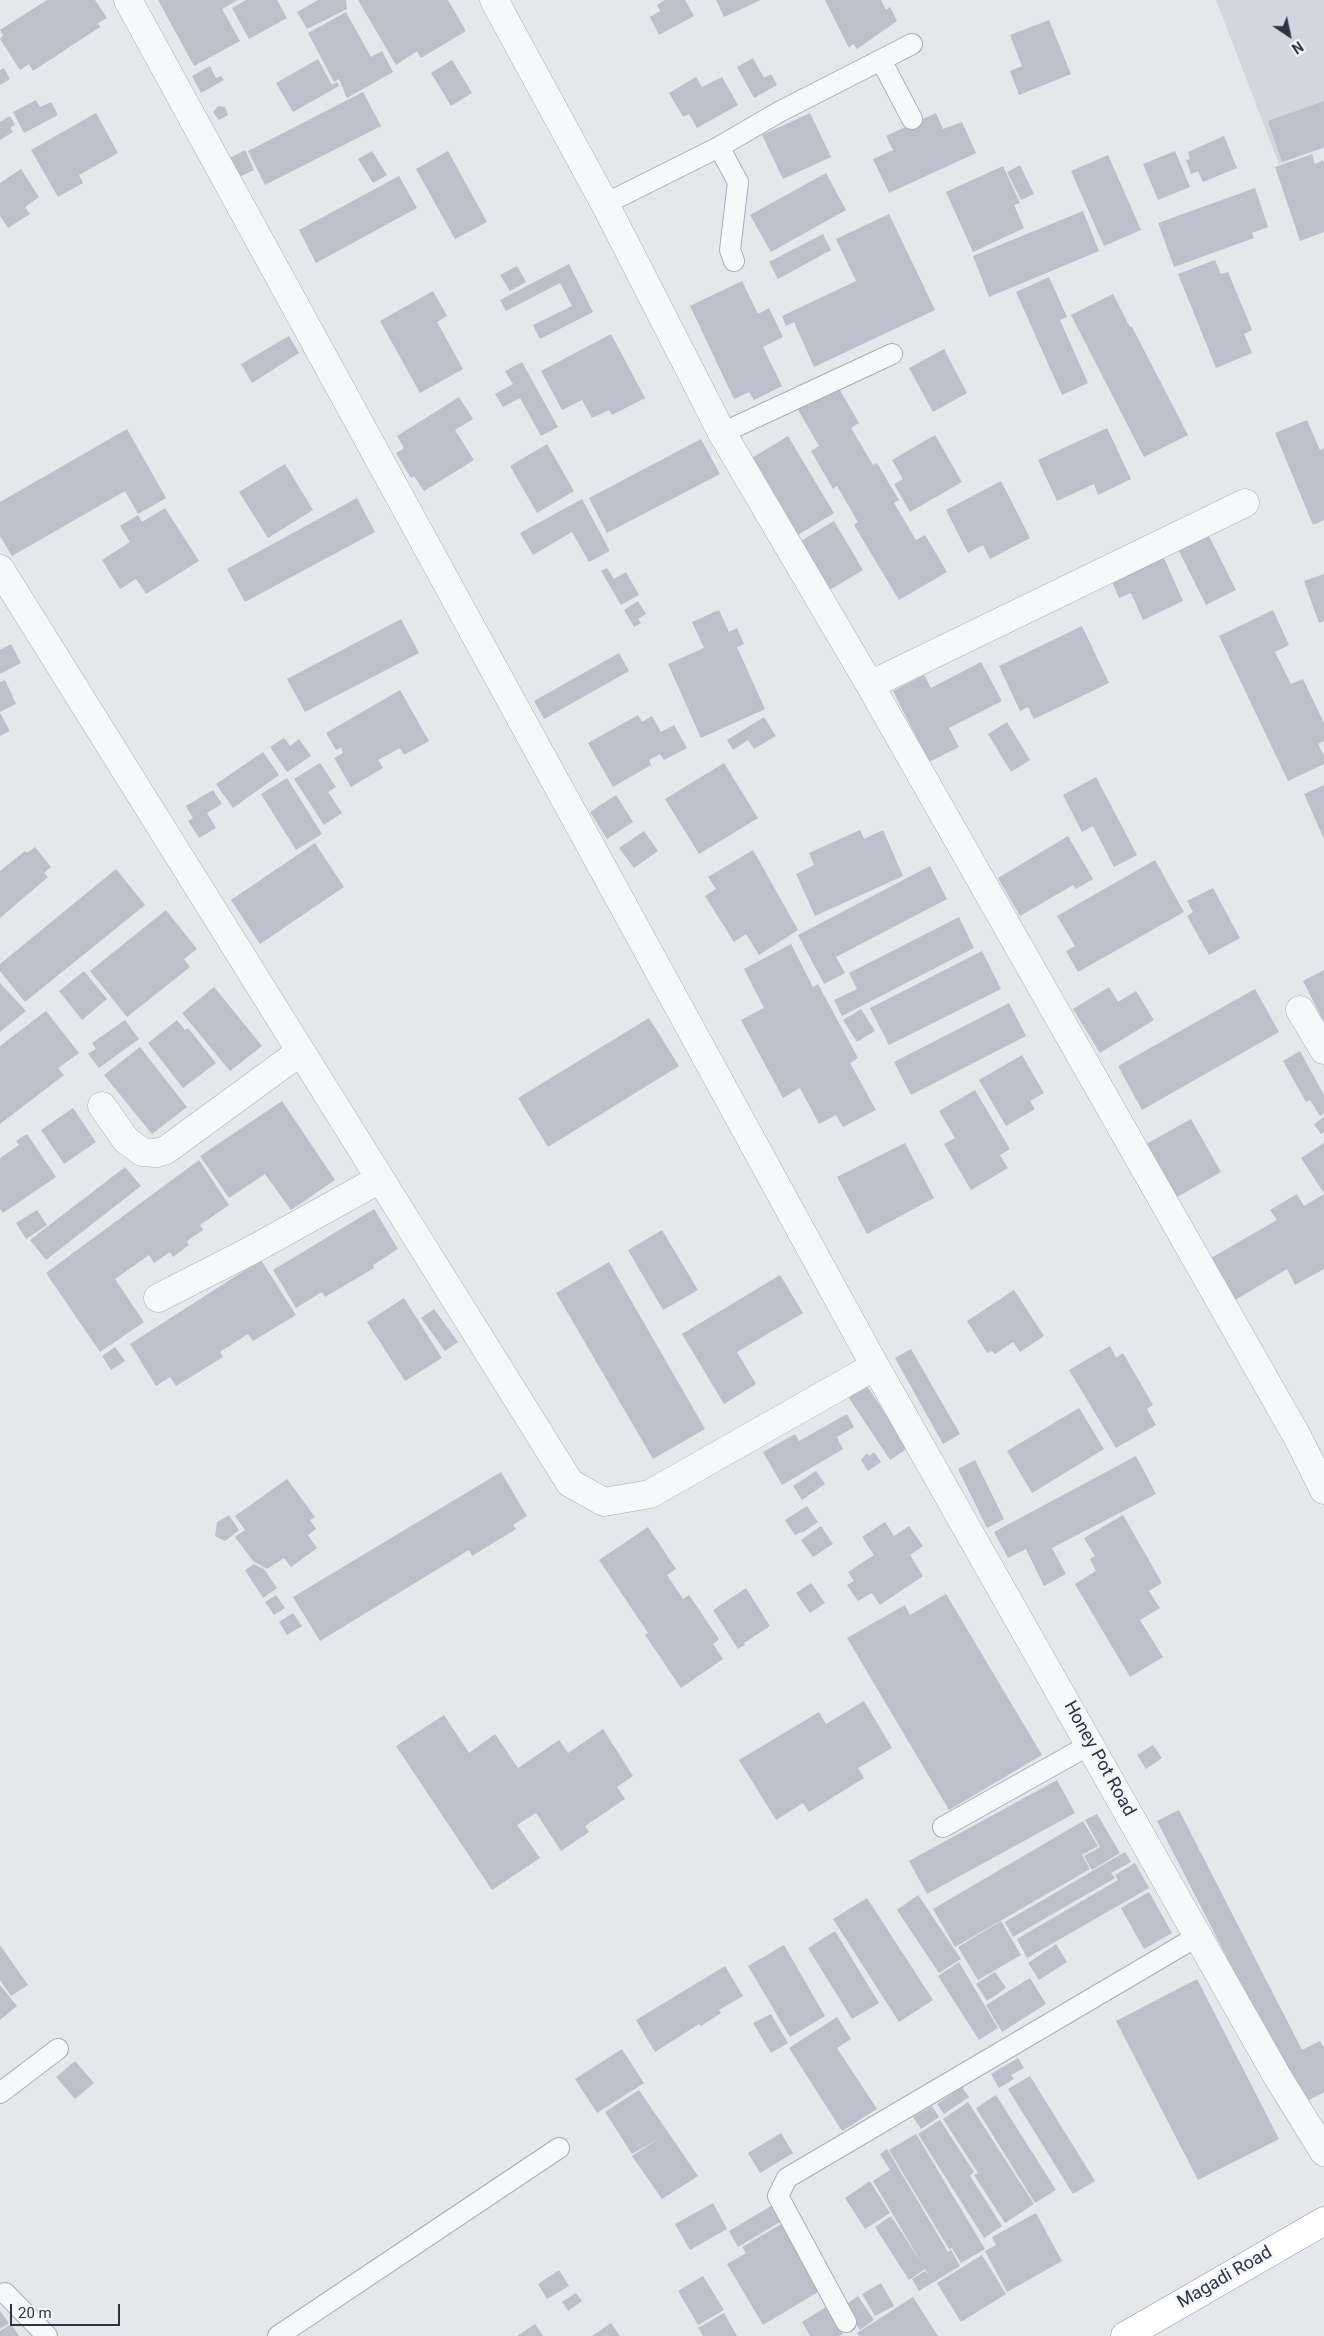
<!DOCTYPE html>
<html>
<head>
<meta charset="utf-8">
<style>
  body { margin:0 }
  #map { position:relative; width:1324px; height:2336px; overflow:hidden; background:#e4e7ec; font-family:Roboto,sans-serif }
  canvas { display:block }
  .north { position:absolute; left:1264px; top:10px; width:50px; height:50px; -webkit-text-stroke:4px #f4f6f9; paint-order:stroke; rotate:146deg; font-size:14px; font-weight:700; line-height:20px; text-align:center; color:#2b3445 }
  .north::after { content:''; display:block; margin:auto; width:18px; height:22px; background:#2b3445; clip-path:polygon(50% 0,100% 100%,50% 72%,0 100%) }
  .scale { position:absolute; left:10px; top:2304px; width:110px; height:22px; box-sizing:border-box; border:2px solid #2b3445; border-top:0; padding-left:6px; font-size:15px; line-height:18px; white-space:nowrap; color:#2b3445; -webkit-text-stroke:4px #f4f6f9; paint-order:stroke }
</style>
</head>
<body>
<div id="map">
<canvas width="1324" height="2336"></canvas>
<div class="north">N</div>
<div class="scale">20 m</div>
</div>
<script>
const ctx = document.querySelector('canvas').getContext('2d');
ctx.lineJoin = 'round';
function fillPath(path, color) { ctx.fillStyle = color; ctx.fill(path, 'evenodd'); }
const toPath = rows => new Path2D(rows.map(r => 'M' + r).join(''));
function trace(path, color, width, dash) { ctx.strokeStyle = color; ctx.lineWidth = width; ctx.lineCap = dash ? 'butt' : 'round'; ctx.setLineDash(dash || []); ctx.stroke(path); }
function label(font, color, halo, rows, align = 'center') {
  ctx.font = font + ' Roboto,sans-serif'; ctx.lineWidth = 5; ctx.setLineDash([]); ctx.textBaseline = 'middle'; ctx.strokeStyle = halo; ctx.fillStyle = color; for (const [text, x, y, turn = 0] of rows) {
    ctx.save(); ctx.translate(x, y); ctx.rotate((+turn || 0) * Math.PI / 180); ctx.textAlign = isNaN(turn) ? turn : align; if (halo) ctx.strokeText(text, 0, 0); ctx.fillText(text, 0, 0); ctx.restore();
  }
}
fillPath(toPath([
  [1216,0,1324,0,1324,148,1279,164]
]), '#d2d6de');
fillPath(toPath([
  [47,0,95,0,107,18,98,23,100,27,33,71,29,64,20,70,0,39,3,35,0,30],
  [158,0,238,0,222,9,240,41,194,66],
  [246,0,277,0,287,18,249,39,232,8],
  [318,0,346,0,347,9,307,29,297,12],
  [358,0,448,0,466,31,421,58,417,51,396,65],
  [665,0,685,0,694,16,659,35,650,17,660,11,657,5],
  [716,0,761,0,724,17],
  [825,0,881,0,886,10,890,7,897,21,857,49,853,44,849,48],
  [346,12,371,57,382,51,393,72,347,98,339,79,334,82,308,33],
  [1049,20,1071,74,1019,95,1010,71,1022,66,1010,35],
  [753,58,764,78,771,74,777,85,754,98,737,67],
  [318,59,332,85,337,82,339,86,293,112,276,83],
  [452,60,472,93,451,106,431,73],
  [210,66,216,78,221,76,224,80,201,93,192,76],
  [4,68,10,79,0,85,0,70],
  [696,77,702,87,722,77,738,105,697,128,689,114,683,117,669,93],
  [363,92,381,126,265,185,248,151],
  [36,100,40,107,51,102,58,115,24,133,13,112],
  [1324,101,1324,147,1282,162,1268,121],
  [218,106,225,107,228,115,219,120,213,112],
  [96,113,118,153,79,175,83,183,58,197,31,150],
  [810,113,831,157,783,179,762,135],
  [936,113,943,129,962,122,976,153,889,193,873,159,893,150,886,136],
  [10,116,15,125,10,128,13,132,0,140,0,122],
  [1224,136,1237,168,1203,182,1198,171,1191,174,1186,160,1190,159,1188,152],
  [245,150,254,170,237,178,228,159],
  [372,151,387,175,373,183,358,159],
  [448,151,487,222,455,239,416,169],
  [1175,151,1190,187,1158,200,1143,164],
  [1312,154,1315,164,1323,160,1324,163,1324,232,1300,241,1275,167],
  [1108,155,1141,230,1104,246,1071,171],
  [1020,165,1034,194,1021,200,1007,172],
  [1003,166,1020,203,1014,205,1024,228,973,252,946,192],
  [21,169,39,197,25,207,30,214,8,228,0,216,0,183],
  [826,173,846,210,771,252,750,215],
  [399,176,417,208,316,263,299,230],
  [1255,188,1268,227,1252,233,1254,238,1174,267,1158,223],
  [1083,211,1099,251,989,297,973,256],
  [889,214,935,310,814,367,794,322,786,326,782,316,856,281,836,239],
  [823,234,831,250,778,279,769,262],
  [1215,260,1221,274,1228,272,1252,330,1244,334,1252,353,1216,368,1178,274],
  [569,264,593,312,540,339,533,325,572,306,560,283,506,311,500,300],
  [517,266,526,282,510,291,500,275],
  [1049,277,1067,317,1060,320,1088,383,1062,395,1016,292],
  [742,281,758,314,769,308,783,337,763,347,782,386,754,400,749,392,734,399,690,306],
  [433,291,447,316,437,322,463,369,420,393,380,321],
  [1113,294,1130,327,1132,327,1188,435,1144,457,1071,315],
  [611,334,645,398,612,415,609,410,592,418,582,400,562,410,541,371],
  [289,336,299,353,252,383,241,364],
  [944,349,967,393,933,412,909,368],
  [522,362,558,427,541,436,520,398,503,407,495,394,513,384,505,371],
  [837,385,859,423,851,428,873,465,877,463,899,500,894,503,916,540,925,535,947,572,899,600,854,525,858,522,837,486,833,489,811,451,819,446,797,408],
  [459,397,473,419,455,430,474,460,424,491,414,476,411,478,396,453,404,448,397,436],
  [1307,420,1320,450,1324,448,1324,520,1313,525,1275,433],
  [1107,428,1131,479,1098,495,1094,484,1057,501,1038,460],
  [127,429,166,498,138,514,125,491,12,556,0,536,0,502],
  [935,435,962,482,910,512,894,484,903,479,892,460],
  [788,436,834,513,798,535,752,458],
  [701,439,720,474,607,533,589,498],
  [547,444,574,491,537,513,510,466],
  [285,464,313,510,268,538,239,492],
  [1001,481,1030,538,990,559,983,545,968,553,946,510],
  [357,498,375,532,245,602,227,569],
  [582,499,610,551,589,562,572,532,533,555,520,533],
  [165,508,199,561,146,594,136,579,120,589,102,560,130,542,120,526,138,515,142,522],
  [834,521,863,570,828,591,799,542],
  [1206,530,1236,590,1206,605,1176,545],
  [1164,558,1183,601,1143,620,1131,593,1119,598,1112,582],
  [607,568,614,579,626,572,639,595,621,605,601,571],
  [1324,574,1324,621,1319,623,1304,581],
  [638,601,646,614,638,619,641,623,634,627,624,610],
  [719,610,729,632,737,628,744,644,737,647,765,709,701,738,668,664,704,648,692,622],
  [1273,610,1289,645,1275,652,1291,684,1303,679,1324,723,1324,741,1318,744,1324,756,1324,764,1288,781,1219,636],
  [401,619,419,653,305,712,287,679],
  [1082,626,1109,683,1034,719,1028,707,1020,711,999,666],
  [11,644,21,663,0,674,0,650],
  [619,653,629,671,544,719,534,701],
  [981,662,1002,701,949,728,959,747,929,762,893,691,924,675,931,688],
  [5,680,16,704,0,712,0,682],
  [400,690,429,741,404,755,400,748,378,760,383,768,351,787,334,758,343,753,341,747,336,750,326,733],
  [0,713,10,731,0,736],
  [638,715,642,722,652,716,661,732,674,725,687,748,664,760,660,754,649,760,651,765,613,787,588,743],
  [764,717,776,736,754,749,748,740,733,750,727,740],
  [1007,722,1030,760,1011,772,988,734],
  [284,738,290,746,299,739,311,756,287,772,270,747],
  [263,752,279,775,233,808,216,784],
  [320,763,336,787,328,792,342,813,324,825,294,779],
  [724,763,758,818,699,854,665,799],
  [1096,777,1137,855,1114,867,1093,826,1082,832,1063,795],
  [287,778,322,834,296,850,261,794],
  [1324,785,1324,839,1304,794],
  [213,790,222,804,207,813,216,828,199,838,188,821,193,818,186,806],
  [616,795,633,822,607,839,590,812],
  [860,830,864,839,883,830,903,876,815,916,796,874,814,865,809,853],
  [644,831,658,851,634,868,619,848],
  [1068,836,1093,879,1076,889,1073,885,1020,916,998,878],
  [315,843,344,887,260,944,231,900],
  [35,847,51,867,44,873,48,877,0,918,0,871,25,851,27,853],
  [753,850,798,930,759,955,746,934,734,942,705,896,716,889,708,877],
  [1155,860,1184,912,1078,972,1066,951,1075,946,1057,916],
  [930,866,947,899,836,957,845,973,824,984,798,935],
  [116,869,145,905,25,1002,0,971,0,964],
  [1213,888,1240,938,1209,955,1187,916,1193,912,1187,901],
  [166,910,197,949,184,959,190,967,127,1017,90,971],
  [959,917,974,948,842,1016,834,1000,857,989,849,973],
  [791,944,813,987,818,984,858,1058,850,1063,876,1110,843,1127,836,1115,819,1124,800,1088,783,1098,741,1020,764,1008,744,969],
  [982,951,1001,989,889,1045,870,1008],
  [1324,970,1324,1022,1303,981],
  [84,971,107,999,82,1020,59,991],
  [0,983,26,1011,0,1032],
  [214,987,262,1046,230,1071,182,1013],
  [1109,987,1118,1002,1136,991,1154,1020,1100,1053,1073,1009],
  [1255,989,1279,1032,1142,1110,1118,1066],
  [1009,1003,1026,1036,911,1095,894,1062],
  [861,1009,875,1031,857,1042,843,1020],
  [46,1011,79,1053,58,1068,64,1075,0,1124,0,1046],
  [649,1018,679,1066,548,1147,518,1098],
  [125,1020,139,1039,99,1068,88,1054,96,1049,92,1043],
  [177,1020,185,1030,188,1028,216,1063,183,1088,148,1043],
  [140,1047,187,1107,152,1134,104,1075],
  [1300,1051,1324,1095,1324,1113,1320,1116,1310,1100,1306,1102,1283,1061],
  [1022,1055,1044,1093,1030,1101,1035,1109,1006,1126,979,1080],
  [975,1090,1010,1149,1000,1155,1008,1168,971,1190,944,1144,955,1138,939,1111],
  [282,1101,335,1180,291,1210,265,1174,229,1198,200,1156],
  [73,1108,96,1142,64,1164,41,1130],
  [1324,1117,1324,1132,1321,1134,1314,1124],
  [1191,1119,1221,1172,1172,1200,1141,1147],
  [27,1134,56,1177,3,1213,0,1209,0,1158,19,1145,16,1141],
  [905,1143,934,1198,867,1234,837,1177],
  [1324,1143,1324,1193,1301,1158],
  [199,1160,229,1205,200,1225,203,1230,187,1241,189,1245,173,1257,170,1252,154,1263,149,1255,115,1279,144,1322,100,1352,46,1273],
  [125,1167,141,1186,46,1260,30,1240],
  [1297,1194,1304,1206,1324,1194,1324,1269,1295,1285,1287,1269,1235,1300,1211,1258,1277,1220,1270,1210],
  [374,1209,398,1249,373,1265,374,1268,325,1297,322,1292,296,1308,273,1270],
  [37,1210,47,1225,26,1239,16,1223],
  [662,1230,698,1290,663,1310,628,1250],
  [261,1260,296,1315,253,1341,248,1334,220,1352,223,1357,176,1386,170,1377,156,1386,130,1344],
  [609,1262,705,1429,653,1459,556,1293],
  [780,1275,803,1313,737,1352,756,1384,724,1404,682,1334],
  [1014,1290,1044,1336,1020,1352,1013,1342,995,1354,992,1351,987,1353,967,1321],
  [404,1298,442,1358,405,1381,367,1322],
  [434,1309,458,1342,445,1351,421,1318],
  [1110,1346,1116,1358,1123,1353,1153,1405,1147,1409,1156,1425,1116,1448,1069,1370],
  [115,1347,125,1361,111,1370,102,1356],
  [911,1349,960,1434,943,1444,895,1358],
  [865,1383,908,1448,890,1460,847,1395],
  [1079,1408,1104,1449,1032,1493,1007,1451],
  [847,1414,854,1427,837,1437,843,1449,782,1485,763,1452,795,1434,799,1441],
  [874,1452,881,1462,868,1471,861,1460,867,1453,869,1456],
  [1136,1456,1156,1494,1052,1548,1066,1574,1044,1586,1026,1549,1008,1558,994,1532],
  [975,1460,1004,1519,987,1528,958,1469],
  [816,1471,825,1484,802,1500,793,1486],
  [501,1472,527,1516,513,1525,516,1529,472,1556,469,1550,320,1641,293,1597],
  [287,1479,315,1517,310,1520,316,1529,308,1535,317,1548,291,1567,284,1558,267,1569,253,1561,235,1537,245,1530,235,1516],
  [807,1506,818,1522,802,1533,801,1532,795,1535,785,1520],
  [229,1515,239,1530,225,1541,215,1536,217,1522],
  [1123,1515,1162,1583,1149,1591,1160,1608,1140,1620,1163,1657,1130,1677,1075,1584,1096,1571,1090,1559,1095,1556,1084,1538],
  [885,1522,894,1536,909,1526,923,1546,910,1555,923,1576,880,1605,872,1593,858,1601,847,1585,854,1581,848,1572,874,1555,862,1537],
  [821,1526,833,1544,813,1557,801,1540],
  [648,1527,676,1569,667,1575,683,1599,689,1595,719,1639,713,1644,723,1659,681,1688,645,1635,648,1633,599,1560],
  [254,1564,264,1569,277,1588,263,1598,245,1570],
  [811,1583,825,1603,810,1613,796,1593],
  [746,1588,770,1626,744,1643,745,1645,738,1649,713,1610],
  [946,1594,1042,1755,949,1810,847,1638,905,1605,910,1615],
  [276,1595,285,1608,274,1615,265,1602],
  [293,1613,302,1626,287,1635,279,1622],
  [864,1701,892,1748,858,1768,864,1778,809,1812,803,1803,776,1820,739,1760,819,1712,826,1724],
  [444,1715,469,1753,495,1734,518,1768,559,1740,568,1753,603,1729,633,1776,617,1787,625,1799,585,1826,589,1832,561,1851,536,1813,517,1825,540,1858,492,1890,396,1746],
  [1153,1745,1162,1758,1146,1769,1137,1755],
  [1057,1780,1075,1813,927,1894,909,1861],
  [1179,1810,1302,2050,1320,2041,1324,2048,1324,2092,1302,2104,1157,1821],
  [1097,1814,1120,1853,1092,1870,1084,1856,1100,1847,1085,1820],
  [1083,1821,1098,1846,1082,1855,1090,1869,955,1947,933,1909],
  [1125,1852,1131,1862,1111,1873,1115,1878,1013,1937,1005,1922],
  [1135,1863,1149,1888,1027,1958,1017,1939,1118,1880,1115,1875],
  [1149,1892,1172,1933,1144,1949,1121,1908],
  [918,1895,961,1959,939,1973,897,1910],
  [867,1898,933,2000,899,2022,833,1919],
  [1001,1921,1021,1955,978,1980,958,1947],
  [835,1931,879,2003,852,2019,808,1948],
  [1056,1944,1067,1962,1039,1980,1028,1963],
  [0,1945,28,1985,11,1996,0,1980],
  [784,1945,825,2016,790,2037,748,1966],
  [959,1962,998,2028,979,2040,938,1976],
  [725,1966,743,1996,719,2010,721,2013,701,2026,699,2024,655,2052,636,2020],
  [995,1972,1006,1988,987,2001,976,1984],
  [1030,1978,1046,2004,1002,2032,986,2005],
  [1197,1979,1279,2139,1198,2180,1116,2021],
  [0,1985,17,2006,0,2020],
  [771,2014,788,2043,771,2053,753,2023],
  [837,2017,851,2039,837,2048,877,2109,842,2131,789,2048],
  [622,2049,644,2083,597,2113,575,2079],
  [1018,2058,1024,2068,1011,2075,1014,2079,999,2088,991,2074],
  [75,2061,94,2083,75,2099,56,2077],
  [1030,2076,1095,2181,1073,2194,1008,2089],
  [962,2087,969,2097,944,2114,937,2104],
  [639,2090,698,2176,662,2199,632,2156,658,2139,632,2154,605,2112],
  [996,2095,1056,2190,1035,2203,976,2108],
  [968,2102,1034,2204,1005,2223,974,2175,978,2173,943,2119],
  [932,2106,939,2117,921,2129,913,2117],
  [940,2120,974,2172,970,2176,1002,2226,984,2238,918,2134],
  [781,2133,793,2153,760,2173,748,2153],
  [916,2134,985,2249,961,2263,952,2248,949,2249,889,2150],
  [887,2149,948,2252,951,2250,960,2266,919,2291,912,2279,925,2271,929,2275,925,2269,909,2280,875,2227,891,2216,921,2262,873,2181,890,2170,880,2154],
  [870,2181,890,2213,865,2229,845,2198],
  [713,2203,727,2229,690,2250,675,2224],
  [771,2206,780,2222,738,2247,729,2231],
  [1036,2213,1062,2261,1007,2292,985,2251,996,2245,992,2237],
  [783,2223,823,2289,763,2325,727,2264,746,2253,742,2247],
  [982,2255,1006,2294,961,2322,937,2283],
  [559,2270,569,2286,547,2299,538,2284],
  [703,2276,724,2310,698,2325,678,2291],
  [881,2283,894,2306,875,2316,862,2294],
  [576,2293,582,2301,568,2311,562,2302],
  [858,2296,874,2320,860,2330,844,2306],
  [913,2297,938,2336,859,2336,857,2333],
  [826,2307,843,2334,839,2336,810,2336,802,2322],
  [0,2311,9,2323,0,2329],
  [724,2313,737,2336,703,2336,698,2328],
  [611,2323,620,2336,592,2336],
  [11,2324,19,2336,0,2336,0,2331],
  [535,2324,543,2336,517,2336]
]), '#bbc0ca');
const lane = toPath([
  [881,60,912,119],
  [719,147,738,182,730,250,734,261],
  [605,204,719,147,779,112,912,44],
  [722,433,892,354],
  [943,1827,1091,1744],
  [0,2093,58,2049],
  [5,2293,47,2336],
  [846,2322,778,2196,787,2178,1198,1936],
  [278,2336,559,2148]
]);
const street = toPath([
  [494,0,605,204,722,433,870,685,1298,1438,1324,1490],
  [0,569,570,1483,604,1502,650,1494,875,1366,128,0],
  [870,685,1245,503],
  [1300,1010,1324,1050],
  [102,1106,126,1140,142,1152,156,1153,166,1150,300,1052],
  [158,1298,252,1250,380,1179],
  [875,1366,1277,2076,1324,2152]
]);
const highway = toPath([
  [1125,2336,1324,2221]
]);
trace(lane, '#a9aeb7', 22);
trace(street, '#a9aeb7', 29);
trace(highway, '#8b94a3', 29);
trace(lane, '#f7f8fa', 20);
trace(street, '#f7f8fa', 28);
trace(highway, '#fff', 28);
label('18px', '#2b3445', '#f4f6f9', [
  ["Honey Pot Road",1099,1759,61],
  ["Magadi Road",1225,2278,-30]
]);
</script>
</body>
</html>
